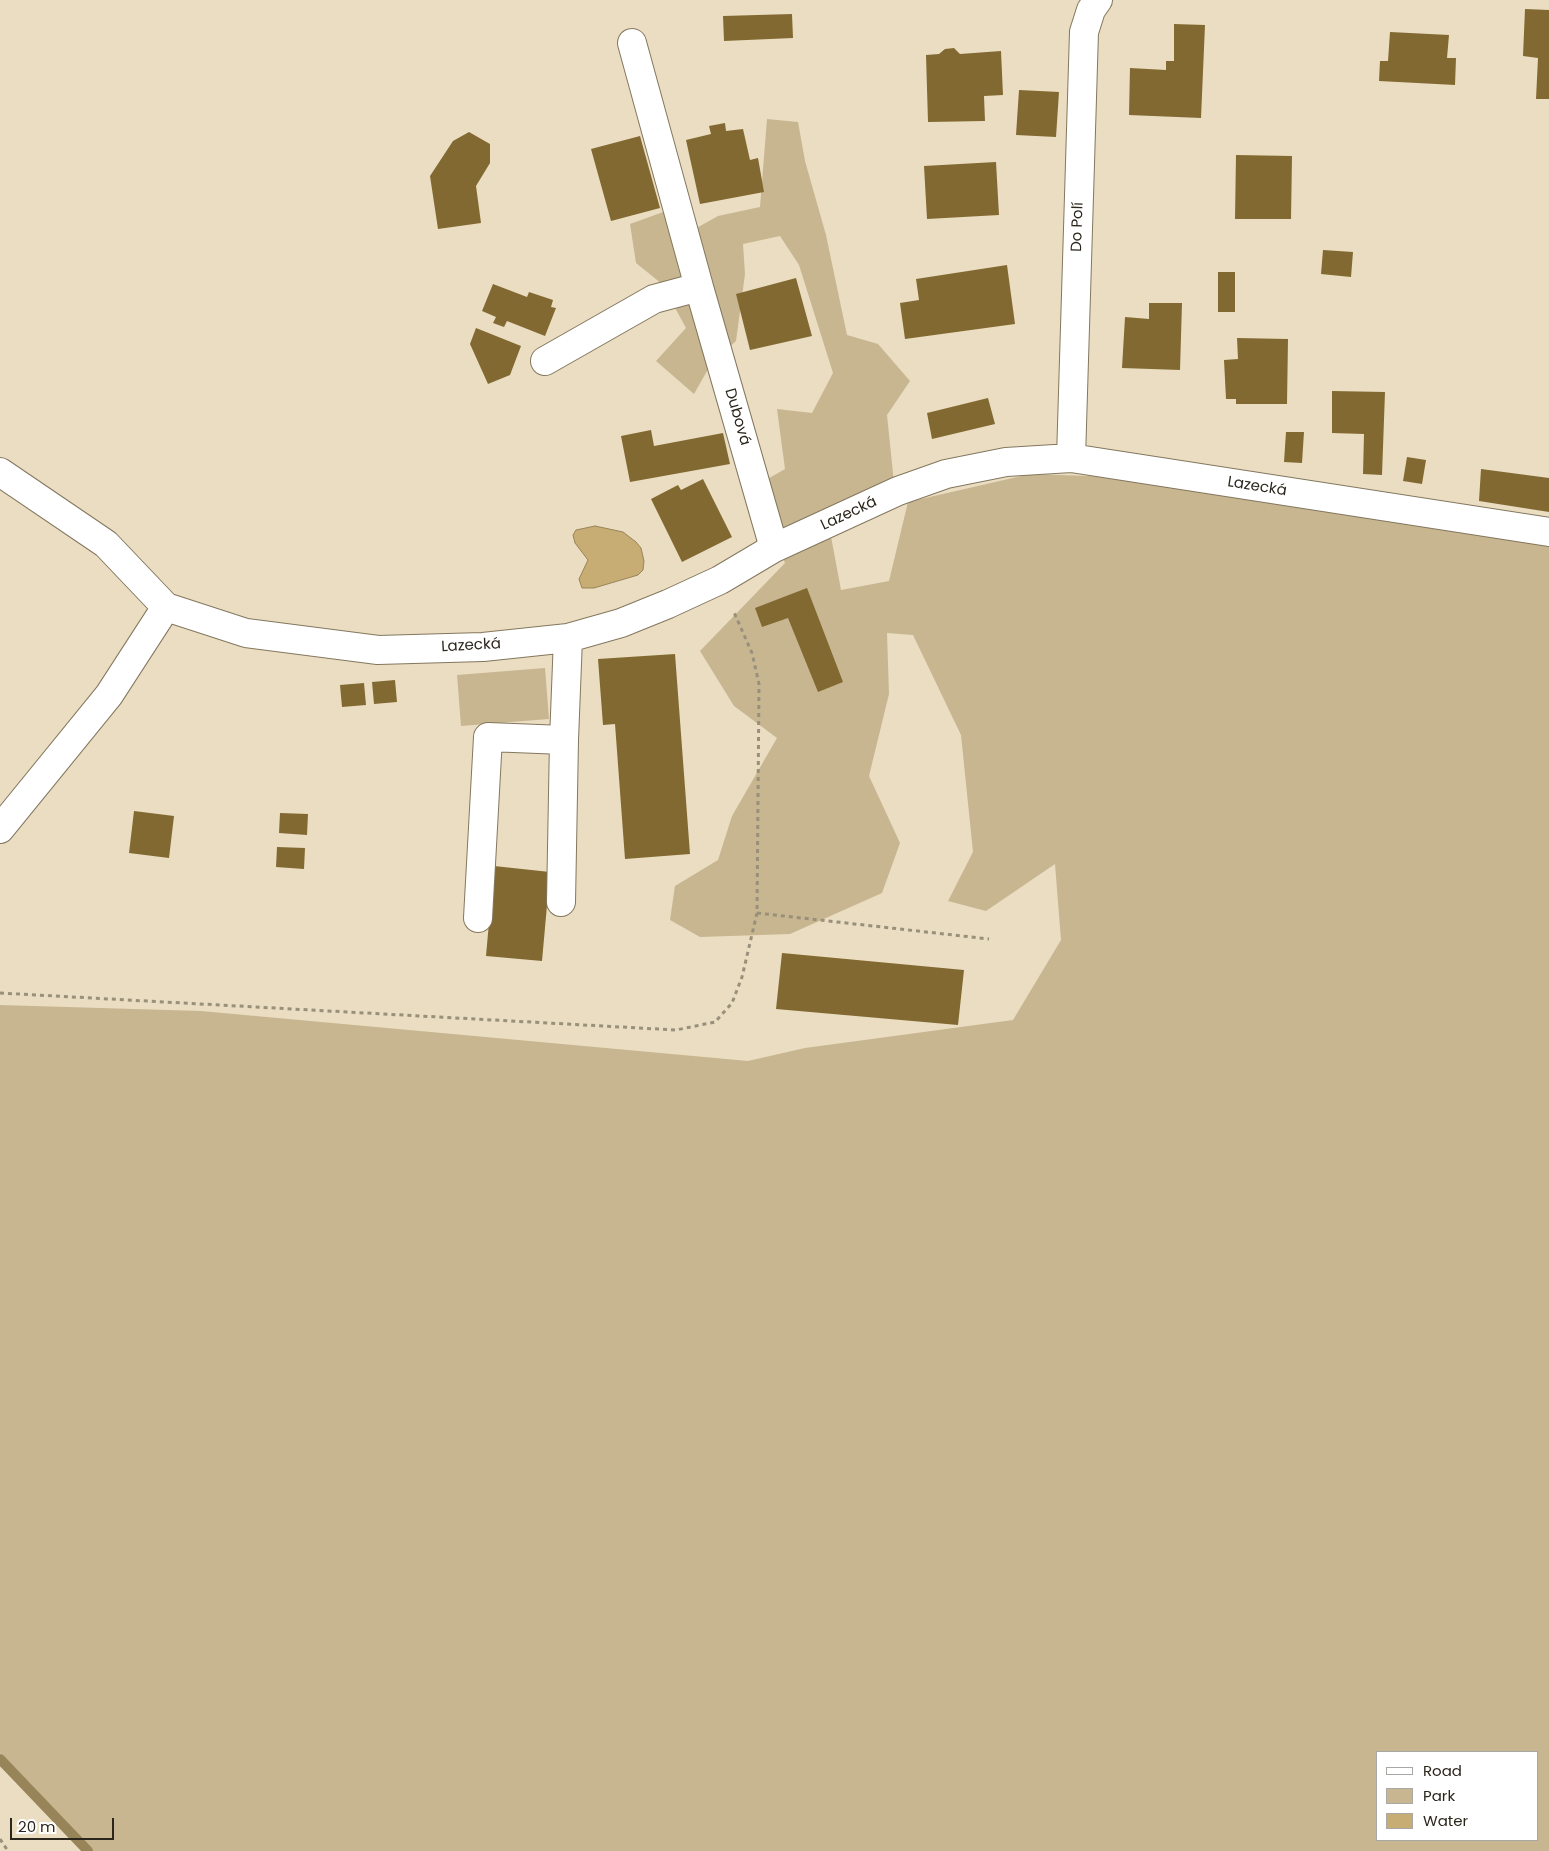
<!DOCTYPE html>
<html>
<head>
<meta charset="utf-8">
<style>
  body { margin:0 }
  #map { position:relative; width:1549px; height:1851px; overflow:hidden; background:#eaddc2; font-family:Poppins,sans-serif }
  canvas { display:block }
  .legend { position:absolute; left:1376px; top:1751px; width:162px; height:90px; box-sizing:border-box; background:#fff; border:1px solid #aaa8a4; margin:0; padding:6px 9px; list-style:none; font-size:15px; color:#2b261c }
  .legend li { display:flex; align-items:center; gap:10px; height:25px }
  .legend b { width:25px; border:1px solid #aaa8a4 }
  .scale { position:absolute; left:10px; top:1818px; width:104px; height:22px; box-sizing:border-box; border:2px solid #2b261c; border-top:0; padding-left:6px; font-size:15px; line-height:18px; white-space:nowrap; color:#2b261c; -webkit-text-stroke:4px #fff; paint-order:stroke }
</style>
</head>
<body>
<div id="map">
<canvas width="1549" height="1851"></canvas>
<ul class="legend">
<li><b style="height:6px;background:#fff"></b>Road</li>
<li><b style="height:14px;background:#c8b691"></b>Park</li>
<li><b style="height:14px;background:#c7ac73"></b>Water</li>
</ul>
<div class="scale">20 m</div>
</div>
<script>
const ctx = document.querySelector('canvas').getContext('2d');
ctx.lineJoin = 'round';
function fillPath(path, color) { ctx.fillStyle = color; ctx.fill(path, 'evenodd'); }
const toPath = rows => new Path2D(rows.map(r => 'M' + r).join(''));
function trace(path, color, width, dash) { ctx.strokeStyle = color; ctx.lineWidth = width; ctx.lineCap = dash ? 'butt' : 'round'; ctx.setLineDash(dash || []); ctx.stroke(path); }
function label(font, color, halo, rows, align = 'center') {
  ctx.font = font + ' Poppins,sans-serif'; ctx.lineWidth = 5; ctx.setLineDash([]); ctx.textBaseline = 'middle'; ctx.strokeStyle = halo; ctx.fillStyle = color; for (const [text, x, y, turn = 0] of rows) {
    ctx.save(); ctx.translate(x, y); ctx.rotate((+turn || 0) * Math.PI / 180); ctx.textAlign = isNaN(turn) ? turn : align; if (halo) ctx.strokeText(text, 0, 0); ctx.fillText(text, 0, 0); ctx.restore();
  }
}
fillPath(toPath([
  [767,119,798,122,805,161,826,235,847,335,878,344,910,381,887,415,894,483,826,510,841,590,889,581,908,502,1030,474,1148,478,1549,536,1549,1851,90,1851,37,1805,0,1753,0,1005,201,1011,748,1061,805,1048,1013,1020,1061,940,1055,864,986,911,948,901,973,852,961,735,913,635,887,633,889,694,869,776,900,843,882,893,790,934,700,937,670,920,675,886,718,860,732,816,777,738,734,706,700,651,785,563,750,489,785,469,777,409,812,413,833,373,799,265,780,236,743,244,745,274,736,341,711,364,694,394,656,361,686,328,662,284,636,263,630,224,666,211,675,240,718,216,760,207],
  [1378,1752,1538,1752,1538,1840,1378,1840],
  [545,668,549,719,461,726,457,675]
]), '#c8b691');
const water = toPath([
  [595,526,623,532,636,542,641,548,644,561,643,570,638,575,594,588,582,588,579,579,588,560,575,543,573,535,576,530,595,526]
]);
fillPath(water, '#c7ac73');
trace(water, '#988459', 1);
trace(toPath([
  [0,1759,88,1851]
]), '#988459', 10);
fillPath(toPath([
  [1525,9,1549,10,1549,99,1536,99,1538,58,1523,56],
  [792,14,793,38,724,41,723,16],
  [1174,24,1205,25,1201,118,1129,115,1130,68,1166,70,1166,61,1174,61],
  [1390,32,1449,35,1447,58,1456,58,1455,85,1379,81,1380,61,1388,61],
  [954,48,960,54,1001,51,1003,95,984,96,985,121,928,122,926,55,939,54,945,49],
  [1019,90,1059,92,1056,137,1016,135],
  [725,123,726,131,743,129,750,160,758,158,764,192,700,204,686,140,711,134,709,126],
  [469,132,490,144,490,163,476,186,481,223,438,229,430,176,453,141],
  [640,136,660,208,611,221,591,149],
  [1236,155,1292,156,1291,219,1235,219],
  [996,162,999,215,927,219,924,166],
  [1323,250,1353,252,1351,277,1321,274],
  [1007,265,1015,324,905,339,900,303,919,300,916,279],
  [1218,272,1235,272,1235,312,1218,312],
  [796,278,812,336,750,350,736,294],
  [493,284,527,297,529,292,553,300,551,307,556,308,545,336,507,321,504,327,493,323,496,317,482,311],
  [1149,303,1182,303,1180,370,1122,368,1125,317,1149,319],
  [476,328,521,346,510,375,488,384,470,344],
  [1237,338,1288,339,1287,404,1236,404,1236,399,1226,399,1224,360,1238,359],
  [1332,391,1385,392,1382,475,1363,474,1364,434,1332,433],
  [988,398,995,424,932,439,927,413],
  [651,430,654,446,723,433,730,464,630,482,621,436],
  [1286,432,1304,432,1302,463,1284,462],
  [1407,457,1426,460,1422,484,1403,481],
  [1481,469,1549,478,1549,512,1479,501],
  [703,479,732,537,682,562,651,499,678,485,681,490],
  [807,588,843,682,818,692,788,618,762,627,755,608],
  [675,654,690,854,625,859,615,724,603,725,598,659],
  [395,680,397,702,374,704,372,682],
  [364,683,366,705,342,707,340,685],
  [134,811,174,816,169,858,129,853],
  [280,813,308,814,307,835,279,833],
  [277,847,305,848,304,869,276,867],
  [494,866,550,872,542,961,486,956],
  [782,953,964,970,958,1025,776,1009]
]), '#826931');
const minor = toPath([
  [632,43,699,287],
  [545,361,654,299,699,287,774,548],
  [1071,458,1084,32,1091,10,1098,0],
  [0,472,106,544,166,607,246,633,378,650,483,647,568,638,621,623,668,604,720,580,774,548,898,491,946,474,1006,462,1071,458,1549,532],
  [0,829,109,695,166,607],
  [561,902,564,740],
  [478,918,488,737,564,740,568,638]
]);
trace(minor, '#83775e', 30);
trace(toPath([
  [757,913,989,939],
  [0,993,676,1030,715,1022,732,1003,742,977,757,913,759,684,752,653,733,610],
  [0,1839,8,1851]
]), '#99907c', 3, [4, 4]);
trace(minor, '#fff', 28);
label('15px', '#2b261c', '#fff', [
  ["Do Polí",1078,227,-88],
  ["Dubová",737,417,74],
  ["Lazecká",1257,487,9],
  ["Lazecká",849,514,-25],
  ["Lazecká",471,646,-3]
]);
</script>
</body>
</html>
